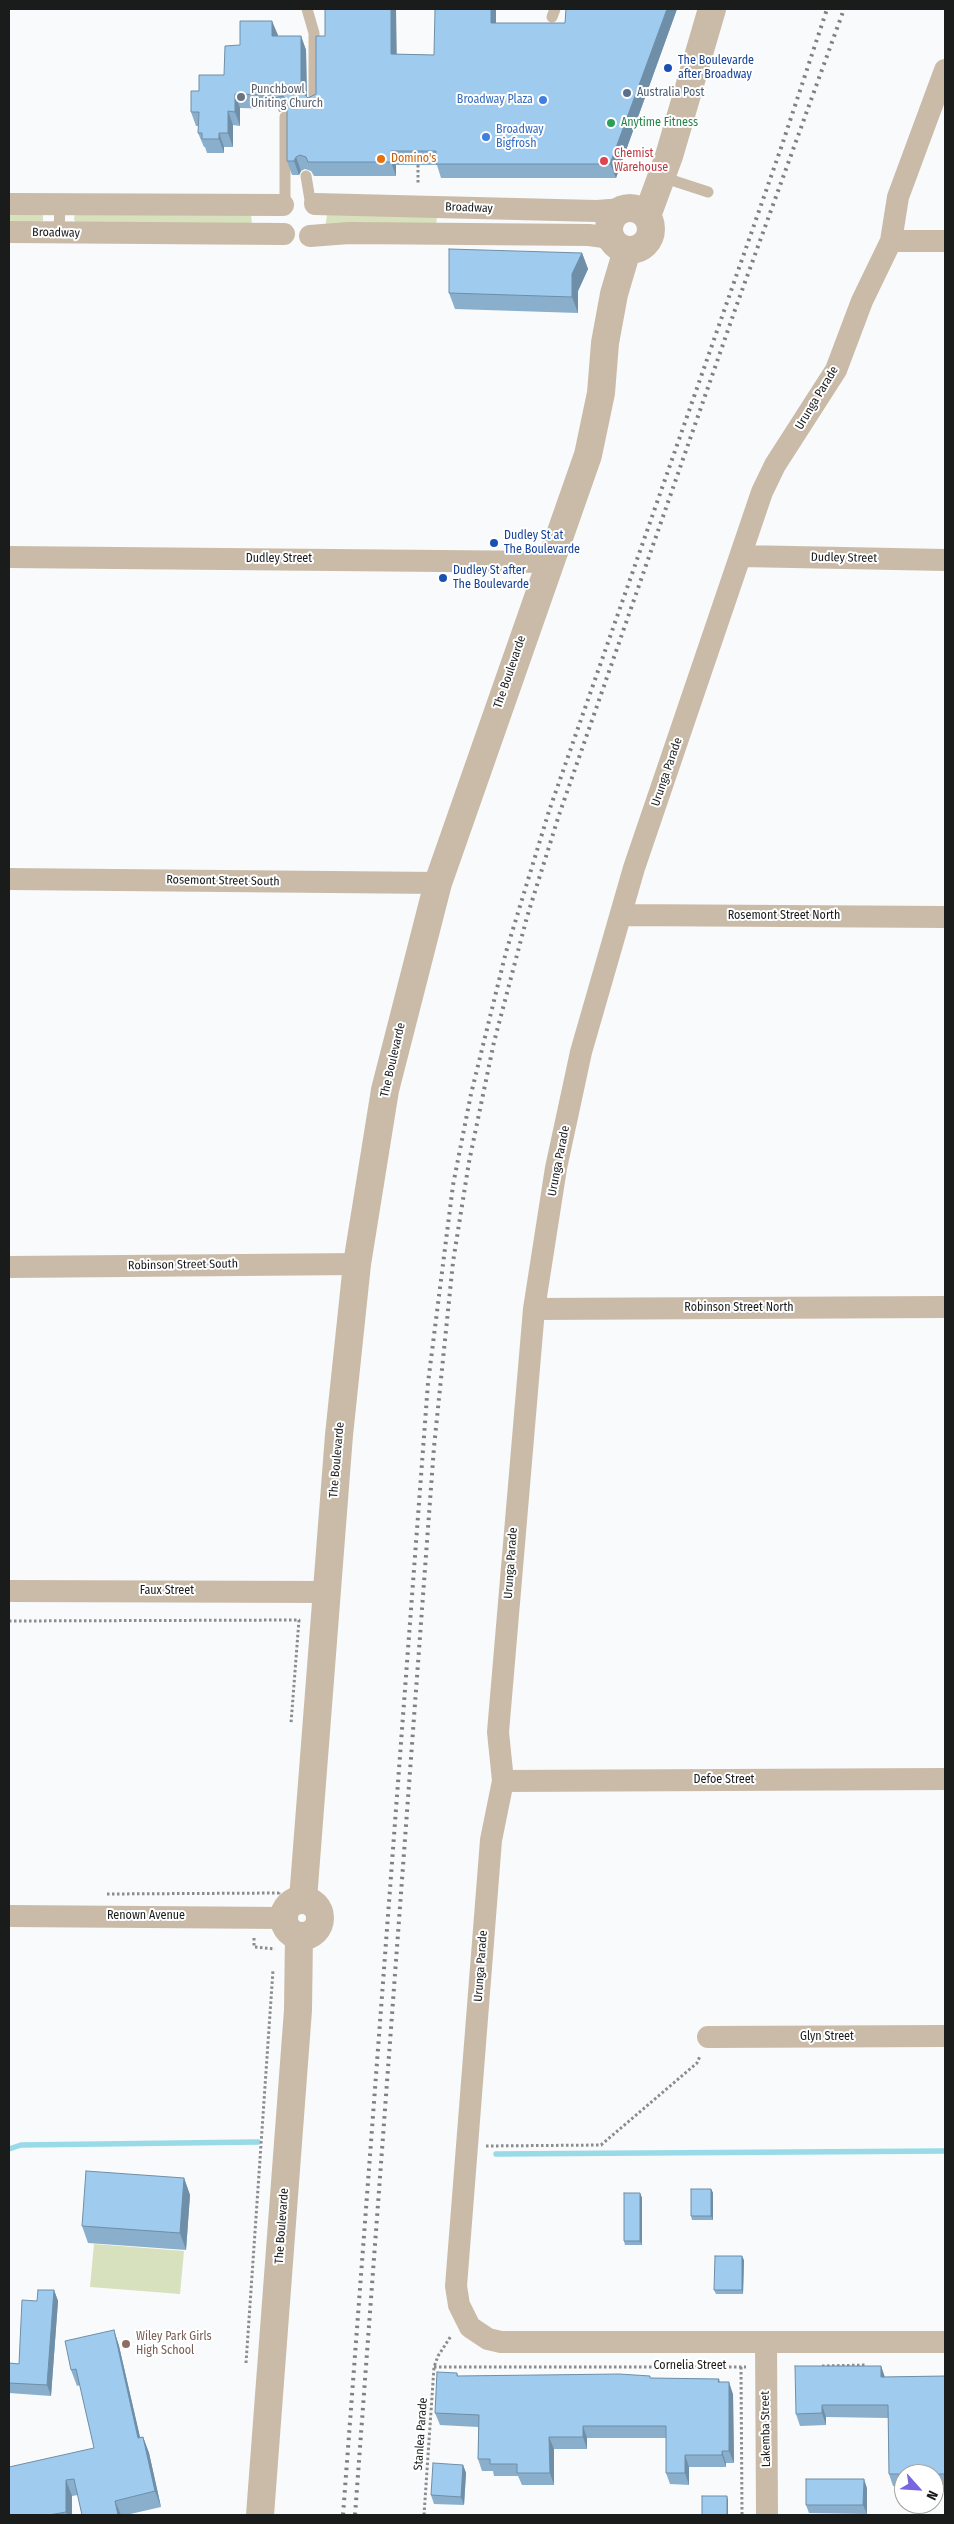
<!DOCTYPE html>
<html>
<head>
<meta charset="utf-8">
<style>
  body { margin:0 }
  #map { position:relative; width:954px; height:2524px; overflow:hidden; background:#f9fafb; font-family:"Fira Sans Condensed",sans-serif }
  canvas { display:block }
  .frame { position:absolute; inset:0; border:10px solid #1a1b1b; pointer-events:none }
  .north { position:absolute; left:894px; top:2464px; width:50px; height:50px; box-sizing:border-box; background:#fff; border:1px solid #a3a4a4; border-radius:50%; rotate:116deg; font-size:14px; font-weight:700; line-height:20px; text-align:center; color:#1a1b1b }
  .north::after { content:''; display:block; margin:auto; width:18px; height:22px; background:#7866e1; clip-path:polygon(50% 0,100% 100%,50% 72%,0 100%) }
</style>
</head>
<body>
<div id="map">
<canvas width="954" height="2524"></canvas>
<div class="frame"></div>
<div class="north">N</div>
</div>
<script>
const ctx = document.querySelector('canvas').getContext('2d');
ctx.lineJoin = 'round';
function fillPath(path, color) { ctx.fillStyle = color; ctx.fill(path, 'evenodd'); }
const toPath = rows => new Path2D(rows.map(r => 'M' + r).join(''));
function trace(path, color, width, dash) { ctx.strokeStyle = color; ctx.lineWidth = width; ctx.lineCap = dash ? 'butt' : 'round'; ctx.setLineDash(dash || []); ctx.stroke(path); }
function label(font, color, halo, rows, align = 'center') {
  ctx.font = font + ' "Fira Sans Condensed",sans-serif'; ctx.lineWidth = 4; ctx.setLineDash([]); ctx.textBaseline = 'middle'; ctx.strokeStyle = halo; ctx.fillStyle = color; for (const [text, x, y, turn = 0] of rows) {
    ctx.save(); ctx.translate(x, y); ctx.rotate((+turn || 0) * Math.PI / 180); ctx.textAlign = isNaN(turn) ? turn : align; if (halo) ctx.strokeText(text, 0, 0); ctx.fillText(text, 0, 0); ctx.restore();
  }
}
fillPath(toPath([
  [9,209,43,214,43,221,9,227],
  [251,211,252,227,76,224,74,219,75,213],
  [437,214,436,229,325,228,327,215],
  [94,2244,184,2251,180,2294,90,2287]
]), '#d8e1bd');
trace(toPath([
  [9,2149,21,2145,258,2142],
  [496,2154,945,2151]
]), '#98dae7', 5.5);
trace(toPath([
  [418,165,418,184],
  [9,1621,299,1620,291,1723],
  [107,1894,279,1893,279,1891],
  [254,1938,254,1947,275,1949],
  [486,2146,601,2145,697,2063,700,2056],
  [246,2363,273,1970],
  [822,2366,866,2365],
  [434,2367,746,2367],
  [741,2367,742,2515],
  [424,2515,434,2367,438,2356,451,2336]
]), '#8b8c8d', 3, [2.5, 2.5]);
trace(toPath([
  [307,9,314,33,314,105],
  [552,17,555,9],
  [306,176,310,200],
  [662,177,708,192],
  [285,202,285,117],
  [59,233,60,204]
]), '#cabba8', 11);
trace(toPath([
  [945,70,898,197,891,241,862,301,836,370,775,465,762,492,634,868,581,1052,556,1168,534,1309,498,1732,503,1781,491,1840,456,2286,459,2305,470,2327,488,2339,501,2342,945,2342],
  [9,204,283,205],
  [315,204,597,211,623,209],
  [9,232,284,234],
  [310,236,349,233,589,235,611,238],
  [891,241,945,241],
  [742,556,945,560],
  [9,557,549,562],
  [9,879,438,883],
  [622,915,945,917],
  [9,1267,357,1264],
  [534,1309,945,1307],
  [9,1591,326,1592],
  [503,1781,945,1779],
  [9,1916,283,1918],
  [708,2037,945,2036],
  [766,2343,767,2515]
]), '#cabba8', 22);
trace(toPath([
  '609 229a21 21 0 1 1 42 0a21 21 0 1 1-42 0Z',
  [647,216,669,156,712,9],
  [303,1899,339,1435,357,1264,385,1090,438,883,588,455,601,393,605,343,614,294,627,250],
  '284 1918a18 18 0 1 1 36 0a18 18 0 1 1-36 0Z',
  [260,2515,298,2010,299,1936]
]), '#cabba8', 28);
trace(toPath([
  [343,2515,428,1383,453,1185,471,1094,506,952,549,811,781,148,827,9],
  [355,2515,434,1447,453,1262,469,1162,494,1042,527,917,559,815,736,307,844,9]
]), '#7f8080', 4, [2.5, 5]);
fillPath(toPath([
  [325,9,396,9,396,54,434,55,496,23,565,23,566,9,677,9,616,178,441,178,437,165,396,165,396,176,314,176,311,171,305,169,301,171,299,175,292,175,287,161,287,111,279,112,278,109,240,108,240,126,233,125,233,147,224,147,224,153,207,153,205,147,204,147,198,133,198,126,196,126,191,112,199,91,224,75,240,45,278,35,278,36,301,36,306,50,307,97,308,98,316,94,325,36],
  [582,253,588,269,578,291,578,313,455,309,449,293],
  [184,2178,190,2195,186,2250,88,2243,82,2226],
  [711,2189,713,2193,713,2220,692,2220,691,2216],
  [640,2193,642,2198,642,2245,625,2245,624,2241],
  [744,2260,743,2294,716,2294,714,2290],
  [54,2290,58,2301,51,2396,9,2393,9,2363,19,2364,37,2301],
  [114,2330,119,2346,140,2438,143,2437,149,2453,161,2507,126,2515,82,2515,78,2495,72,2496,72,2515,9,2515,94,2448,80,2385,77,2386,71,2370],
  [881,2366,885,2377,945,2376,945,2487,934,2486,934,2474,904,2474,904,2486,893,2486,889,2474,888,2418,826,2417,826,2425,800,2426,796,2414],
  [457,2373,458,2376,719,2379,720,2382,733,2394,734,2463,726,2463,726,2467,689,2467,689,2485,670,2484,666,2473,666,2438,587,2438,587,2449,554,2449,554,2485,522,2485,518,2476,494,2476,493,2471,482,2471,478,2459,478,2427,440,2425,435,2413],
  [463,2465,466,2473,464,2505,434,2504,431,2495],
  [867,2488,867,2514,809,2513,806,2505]
]), '#89afcd');
fillPath(toPath([
  [391,9,396,9,397,68,391,54],
  [491,9,496,9,496,37,491,23],
  [667,9,677,9,616,178,610,164],
  [272,21,278,35,278,50,272,36],
  [301,36,306,50,307,105,301,91],
  [235,94,240,108,240,126,235,112],
  [228,111,233,125,233,147,228,133],
  [219,133,224,147,224,153,219,139],
  [391,151,396,165,396,176,391,162],
  [296,157,301,171,299,175,294,161],
  [582,253,588,269,578,291,578,313,572,297,572,274],
  [184,2178,190,2195,186,2250,180,2233],
  [711,2189,713,2193,713,2220,711,2216],
  [640,2193,642,2198,642,2245,640,2241],
  [742,2256,744,2260,743,2294,742,2290],
  [54,2290,58,2301,51,2396,47,2385],
  [114,2330,119,2346,144,2454,138,2438],
  [881,2366,885,2378,881,2377],
  [729,2382,733,2394,734,2463,729,2451],
  [822,2405,826,2417,826,2425,822,2413],
  [583,2426,587,2438,587,2449,583,2437],
  [143,2437,149,2453,161,2507,155,2491],
  [549,2437,554,2449,554,2485,550,2473],
  [722,2451,726,2463,726,2467,722,2455],
  [685,2455,689,2467,689,2485,685,2473],
  [463,2465,466,2473,464,2505,461,2497],
  [864,2479,867,2488,867,2514,863,2505],
  [66,2480,72,2496,72,2515,67,2515,66,2512],
  [727,2496,728,2500,728,2515,727,2515],
  [115,2501,121,2515,118,2515]
]), '#6f8ea7');
const building = toPath([
  [325,9,391,9,391,54,434,55,435,9,491,9,491,23,565,23,566,9,667,9,610,164,436,164,436,151,391,151,391,162,308,162,306,157,300,155,296,157,294,161,287,161,287,102,283,96,274,98,274,95,235,94,235,112,228,111,228,133,219,133,219,139,202,139,202,133,198,133,199,112,191,112,191,91,199,91,199,75,224,75,225,46,240,45,240,21,272,21,272,36,301,36,301,91,308,98,316,94,316,36,325,36,325,9],
  [449,249,582,253,572,274,572,297,449,293,449,249],
  [86,2171,184,2178,180,2233,82,2226,86,2171],
  [691,2189,711,2189,711,2216,691,2216,691,2189],
  [624,2193,640,2193,640,2241,624,2241,624,2193],
  [715,2256,742,2256,742,2290,714,2290,715,2256],
  [38,2290,54,2290,47,2385,9,2383,9,2363,19,2364,22,2300,37,2301,38,2290],
  [114,2330,138,2438,143,2437,155,2491,115,2501,118,2515,82,2515,74,2479,66,2480,66,2512,49,2515,9,2515,9,2467,94,2448,76,2369,71,2370,65,2341,114,2330],
  [795,2366,881,2366,881,2377,945,2376,945,2474,889,2474,888,2405,822,2405,822,2413,796,2414,795,2366],
  [437,2372,457,2373,457,2376,619,2374,650,2376,650,2378,719,2379,718,2382,729,2382,729,2451,722,2451,722,2455,685,2455,685,2473,666,2473,666,2426,583,2426,583,2437,549,2437,550,2473,517,2473,517,2464,490,2464,490,2459,478,2459,479,2415,435,2413,437,2372],
  [433,2463,463,2465,461,2497,431,2495,433,2463],
  [806,2479,864,2479,863,2505,806,2505,806,2479],
  [702,2496,727,2496,727,2515,702,2515,702,2496]
]);
fillPath(building, '#9fcbee');
trace(building, '#6f8ea7', 1);
for (const [x, y, r, color] of [
  [668,68,5,"#1a4fb4"],
  [627,93,5,"#5c6f8a"],
  [241,97,5,"#6b7280"],
  [543,100,5,"#3f7fe0"],
  [611,123,5,"#2e9e5b"],
  [486,137,5,"#3f7fe0"],
  [381,159,5,"#e8710a"],
  [604,161,5,"#e0444e"],
  [494,543,5,"#1a4fb4"],
  [443,578,5,"#1a4fb4"],
  [126,2344,5,"#8d6e63"]
]) { const dot = new Path2D(); dot.arc(x, y, r, 0, 2 * Math.PI); ctx.fillStyle = color; ctx.fill(dot); trace(dot, '#fff', 2); }
label('12px', '#164399', '#fff', [
  ["The Boulevarde",678,61],
  ["after Broadway",678,75],
  ["Dudley St at",504,536],
  ["The Boulevarde",504,550],
  ["Dudley St after",453,571],
  ["The Boulevarde",453,585]
], 'left');
label('12px', '#5b616d', '#fff', [
  ["Punchbowl",251,90],
  ["Uniting Church",251,104]
], 'left');
label('12px', '#4e5e75', '#fff', [
  ["Australia Post",637,93]
], 'left');
label('12px', '#366cbe', '#fff', [
  ["Broadway Plaza",533,100],
  ["Broadway",496,130,"left"],
  ["Bigfrosh",496,144,"left"]
], 'right');
label('12px', '#27864d', '#fff', [
  ["Anytime Fitness",621,123]
], 'left');
label('12px', '#be3a42', '#fff', [
  ["Chemist",614,154],
  ["Warehouse",614,168]
], 'left');
label('12px', '#c56008', '#fff', [
  ["Domino's",391,159]
], 'left');
label('12px', '#1a1b1b', '#fff', [
  ["Broadway",469,208,2],
  ["Broadway",56,233,1],
  ["Urunga Parade",817,398,-59],
  ["Dudley Street",844,558,1],
  ["Dudley Street",279,559],
  ["The Boulevarde",510,672,-71],
  ["Urunga Parade",667,772,-71],
  ["Rosemont Street South",223,881,1],
  ["Rosemont Street North",784,916],
  ["The Boulevarde",393,1060,-77],
  ["Urunga Parade",559,1161,-79],
  ["Robinson Street South",183,1265,-1],
  ["Robinson Street North",739,1308],
  ["The Boulevarde",337,1460,-85],
  ["Urunga Parade",511,1563,-86],
  ["Faux Street",167,1591],
  ["Defoe Street",724,1780],
  ["Renown Avenue",146,1916],
  ["Urunga Parade",481,1966,-86],
  ["Glyn Street",827,2037],
  ["The Boulevarde",282,2226,-86],
  ["Cornelia Street",690,2366],
  ["Lakemba Street",766,2429,-91],
  ["Stanlea Parade",421,2434,-86]
]);
label('12px', '#785e54', '#fff', [
  ["Wiley Park Girls",136,2337],
  ["High School",136,2351]
], 'left');
</script>
</body>
</html>
